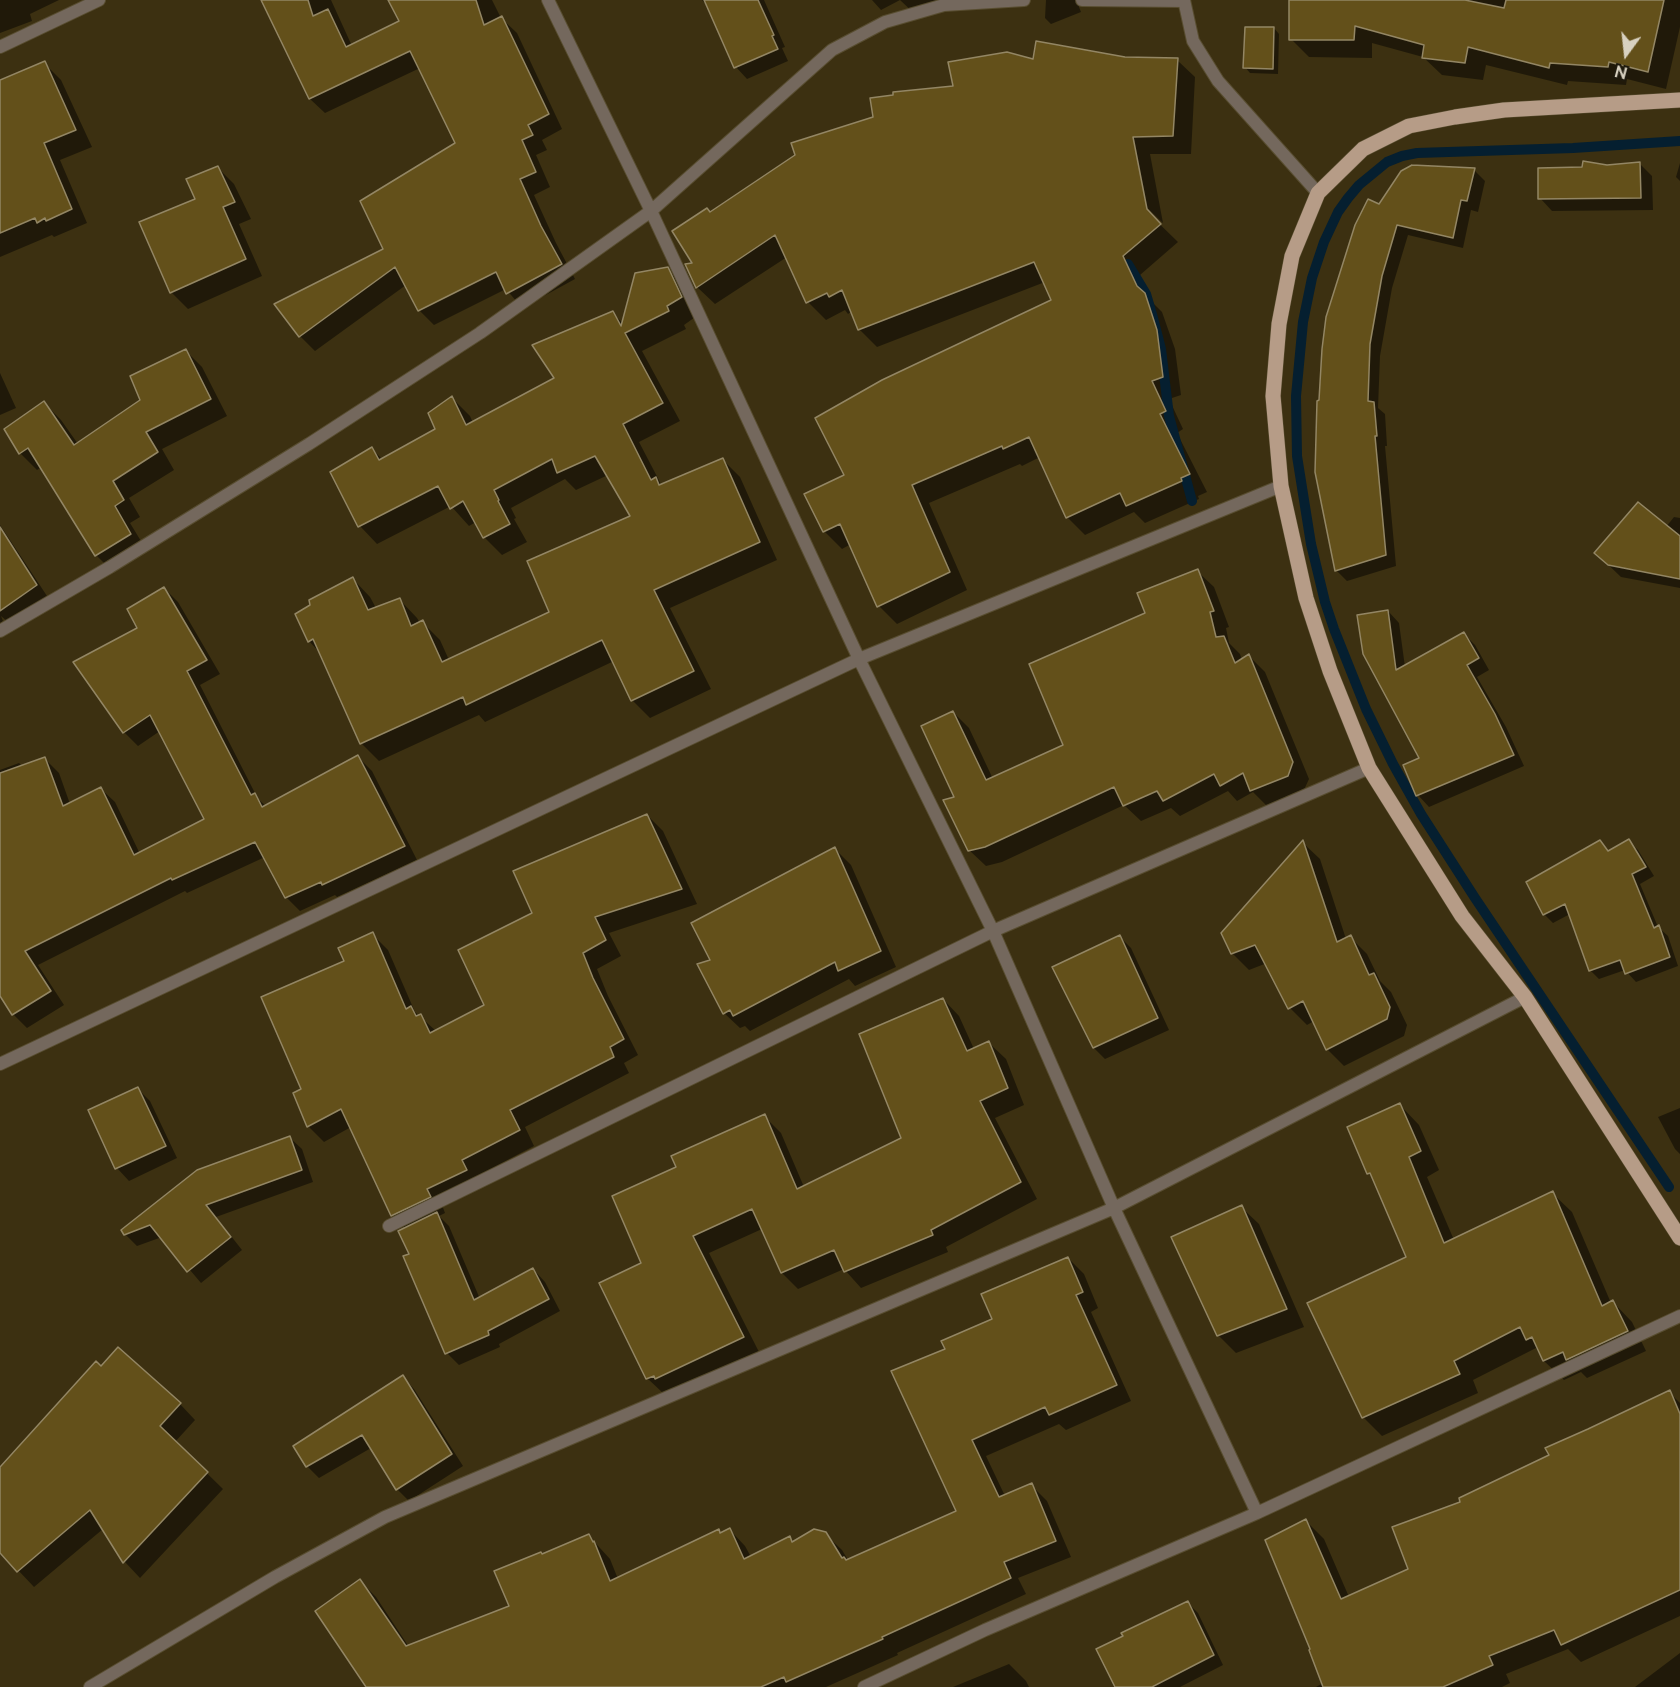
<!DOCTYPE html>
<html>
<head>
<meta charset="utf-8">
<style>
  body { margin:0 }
  #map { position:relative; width:1680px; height:1687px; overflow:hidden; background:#3c3011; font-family:Raleway,sans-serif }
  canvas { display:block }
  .north { position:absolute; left:1596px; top:24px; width:60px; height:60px; -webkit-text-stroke:4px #1e190c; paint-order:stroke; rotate:195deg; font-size:16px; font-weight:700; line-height:24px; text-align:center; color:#d8d1c0 }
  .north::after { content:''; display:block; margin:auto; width:21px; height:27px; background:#d8d1c0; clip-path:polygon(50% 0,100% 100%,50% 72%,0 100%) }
</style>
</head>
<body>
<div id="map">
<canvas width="1680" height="1687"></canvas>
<div class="north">N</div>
</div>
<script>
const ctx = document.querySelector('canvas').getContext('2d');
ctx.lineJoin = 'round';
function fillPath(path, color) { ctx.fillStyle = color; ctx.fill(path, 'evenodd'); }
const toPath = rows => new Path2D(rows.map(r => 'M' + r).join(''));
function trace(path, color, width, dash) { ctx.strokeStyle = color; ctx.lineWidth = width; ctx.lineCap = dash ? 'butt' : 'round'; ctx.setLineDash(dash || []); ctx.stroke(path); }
fillPath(toPath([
  [0,0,59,0,30,14,32,21,0,33],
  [263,0,331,0,352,46,401,22,390,0,492,0,501,18,517,33,562,129,542,140,547,150,536,155,550,187,534,195,556,243,575,279,522,308,506,289,434,325,419,310,406,285,315,351,300,336,277,305,385,250,456,144,420,68,325,113,310,99],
  [702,0,764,0,785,47,782,48,788,61,747,79,736,67,708,7],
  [872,0,900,0,881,10],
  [900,0,956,0,918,17],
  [1046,0,1082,0,1079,7,1081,12,1051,24,1045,18],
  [1290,0,1680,0,1680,27,1666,89,1627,79,1626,85,1568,81,1567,85,1486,65,1483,80,1442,75,1423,57,1372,43,1372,58,1309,57,1291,39],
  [1274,28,1279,34,1278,74,1250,73,1245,67],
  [1124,59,1177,60,1195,77,1191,154,1150,154,1163,223,1142,203,1140,205,1178,242,1140,275,1154,304,1162,312,1175,349,1181,395,1169,399,1183,429,1177,433,1207,492,1198,496,1199,499,1145,523,1134,512,1085,535,1067,517,1040,457,1022,466,1020,464,929,503,967,590,897,624,879,606,851,544,842,549,824,531,846,476,1053,301,1045,282,877,347,859,329,852,311,848,314,845,310,826,320,808,302,787,257,715,304,697,287,694,264,711,213,875,118,955,87,1034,61],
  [44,63,61,80,92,147,60,160,87,223,54,237,52,235,0,257,0,109],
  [1639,163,1652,176,1653,210,1552,211,1540,198,1607,166],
  [1680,163,1680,181,1676,177],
  [217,167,234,184,251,219,239,224,262,276,188,309,171,292,197,200],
  [1474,170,1485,181,1478,212,1471,210,1463,248,1408,235,1392,288,1380,356,1378,408,1385,414,1387,446,1385,446,1396,566,1347,581,1336,570,1380,206],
  [667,269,685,287,698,315,684,325,686,329,642,351,680,421,639,442,662,486,723,460,740,477,777,560,670,608,711,689,650,718,632,700,614,661,485,722,479,715,379,761,361,743,320,653,309,641,353,579,370,597,376,608,400,600,417,618,420,623,422,622,440,640,449,660,551,613,632,517,608,475,576,490,565,479,511,508,516,518,514,519,527,542,502,555,484,537,476,522,469,526,451,506,377,544,360,526,372,449,383,460,437,430,452,398,470,416,473,423,556,379,612,313,623,323],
  [185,350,202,367,227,416,162,449,174,470,129,498,140,517,130,523,147,551,113,572,96,555,42,467,37,470,20,453,44,403,61,420,78,444,142,401],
  [0,373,16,408,0,415],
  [1674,517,1680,518,1680,588,1621,577,1596,553,1666,527],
  [0,525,47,596,8,622,1,616,3,621,0,623],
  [1197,571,1214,587,1229,627,1226,628,1229,643,1240,654,1242,660,1249,656,1265,672,1309,779,1303,792,1267,806,1253,792,1237,801,1228,791,1180,816,1171,808,1141,821,1124,805,1002,862,986,866,969,850,956,798,953,712,969,728,993,779,1065,746,1147,614],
  [164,588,178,602,220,674,200,685,258,799,266,806,358,757,372,771,417,860,337,897,335,895,300,911,286,897,265,857,187,893,185,891,38,965,64,1005,27,1028,13,1014,0,994,0,770,19,763,23,767,45,759,59,773,70,804,101,789,115,802,140,854,206,820,160,731,138,746,124,732,139,629],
  [1388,611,1399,623,1405,667,1464,634,1475,645,1489,670,1477,677,1506,727,1524,766,1429,807,1418,795,1405,765,1421,759,1365,654],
  [647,815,663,831,697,904,609,933,621,956,597,969,608,996,638,1055,624,1063,629,1073,525,1127,534,1146,477,1176,482,1186,442,1205,445,1213,439,1216,449,1226,480,1299,533,1269,545,1282,560,1311,499,1344,500,1347,459,1365,447,1353,411,1254,406,1229,392,1215,351,1127,324,1142,308,1126,303,1090,346,961,372,934,388,950,415,1012,436,1031,486,1005,534,914],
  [1629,841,1638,850,1654,876,1640,884,1658,927,1668,936,1678,966,1636,982,1625,970,1599,979,1590,970,1570,914,1553,923,1544,914,1600,842,1609,852],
  [1303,843,1320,859,1346,939,1350,937,1367,954,1380,981,1391,992,1407,1025,1404,1036,1344,1066,1327,1049,1314,1021,1307,1025,1290,1008,1267,963,1249,970,1232,953],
  [835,849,851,865,896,967,855,986,849,979,750,1031,745,1026,740,1028,724,1013,712,960],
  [1120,937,1131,948,1169,1030,1105,1059,1094,1048,1054,968],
  [943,999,959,1016,974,1049,989,1043,1006,1059,1024,1105,995,1118,1037,1199,946,1247,948,1252,861,1288,844,1269,798,1289,782,1273,762,1229,709,1253,760,1354,664,1394,647,1378,643,1264,678,1168,764,1116,781,1133,804,1187,903,1139],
  [138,1089,150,1101,177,1158,129,1181,117,1168,90,1111],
  [1400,1105,1419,1125,1439,1170,1427,1177,1454,1240,1552,1193,1572,1212,1611,1303,1613,1302,1632,1322,1646,1351,1587,1378,1581,1372,1564,1380,1544,1361,1536,1348,1473,1380,1478,1393,1382,1436,1363,1417,1408,1257,1375,1179,1369,1173],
  [1680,1108,1680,1154,1675,1149,1658,1117],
  [289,1137,302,1149,313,1182,216,1217,242,1250,201,1283,162,1237,137,1246,125,1234],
  [1241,1207,1259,1224,1304,1327,1236,1353,1218,1335],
  [1068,1258,1084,1274,1098,1308,1091,1312,1131,1401,1066,1430,1059,1424,986,1456,1005,1496,1031,1485,1047,1501,1071,1557,1018,1578,1026,1594,897,1653,898,1655,826,1687,368,1687,360,1581,376,1597,409,1647,511,1607,542,1555,589,1536,610,1559,618,1579,718,1531,721,1534,730,1530,745,1546,751,1557,790,1538,794,1542,825,1534,842,1550,848,1560,958,1511,947,1350,994,1319],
  [403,1377,414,1389,463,1466,409,1501,397,1489,371,1448,319,1478,307,1466],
  [1669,1392,1680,1403,1680,1616,1581,1662,1568,1649,1506,1674,1510,1683,1502,1687,1316,1687,1323,1683,1306,1521,1324,1539,1349,1597,1410,1570,1462,1503],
  [180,1404,195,1420,175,1442,223,1489,140,1578,125,1562,103,1529,34,1587,0,1551,0,1475],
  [1188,1603,1198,1613,1223,1665,1180,1687,1116,1687],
  [1680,1653,1680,1687,1635,1687],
  [1009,1664,1026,1681,1029,1687,953,1687]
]), '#0007');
trace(toPath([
  [1128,264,1146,294,1153,318,1161,349,1169,416,1192,501],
  [1669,1187,1475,898,1421,814,1393,764,1366,709,1334,629,1325,602,1311,544,1297,456,1296,396,1303,322,1312,278,1324,242,1338,212,1348,198,1359,185,1387,162,1402,156,1417,153,1573,148,1680,141]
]), '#051f30', 10);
const building = toPath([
  [261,0,308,0,313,16,328,9,346,47,399,21,388,0,476,0,484,25,502,16,549,114,528,125,533,135,522,140,536,172,520,179,541,226,562,264,506,294,496,272,418,311,395,267,299,337,274,304,383,249,360,201,455,143,410,51,309,99,261,0],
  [704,0,758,0,774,35,772,36,778,49,734,68,704,0],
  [1289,0,1465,0,1504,8,1506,0,1664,0,1648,72,1609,62,1608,67,1550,63,1549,68,1468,47,1465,63,1422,58,1424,45,1355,26,1354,40,1289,40,1289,0],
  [1245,27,1274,27,1273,69,1243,68,1245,27],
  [1036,41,1125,57,1178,58,1173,136,1133,137,1147,209,1161,224,1123,256,1137,286,1145,293,1157,330,1163,377,1152,381,1166,411,1160,414,1190,474,1181,478,1182,481,1126,506,1120,493,1066,518,1029,437,1003,449,1002,446,912,485,950,572,877,607,840,524,823,532,804,494,844,475,815,418,882,380,1051,300,1034,262,858,330,842,290,829,297,827,293,806,303,775,235,696,288,685,264,692,263,672,231,707,208,710,212,795,155,791,143,873,117,870,98,893,95,893,92,953,86,948,62,1007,52,1033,59,1036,41],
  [45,61,76,130,44,143,72,209,46,221,45,218,37,223,35,218,0,233,0,80,45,61],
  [1583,161,1607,165,1640,162,1641,198,1538,199,1538,168,1582,167,1583,161],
  [1412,165,1475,168,1467,201,1461,200,1453,238,1397,225,1382,276,1370,344,1368,401,1374,402,1377,436,1375,436,1386,555,1335,571,1315,472,1317,401,1319,400,1322,349,1326,317,1355,225,1368,199,1379,204,1401,171,1412,165],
  [218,166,235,202,223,207,246,259,170,293,139,222,195,199,186,179,218,166],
  [668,267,682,297,667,306,669,311,625,333,663,403,623,424,651,480,656,477,659,485,723,458,760,542,654,590,694,671,631,701,602,640,466,705,463,697,360,744,313,639,308,642,295,614,310,605,309,600,353,577,368,610,400,598,411,626,423,620,442,662,549,612,527,561,630,516,595,456,557,473,552,459,494,490,499,500,498,501,510,524,483,538,463,501,450,509,438,486,358,527,330,472,372,447,379,460,435,429,428,413,452,396,466,425,554,378,532,345,613,311,621,326,635,273,668,267],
  [186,349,211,399,146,432,158,452,113,481,124,500,115,506,131,534,95,556,28,448,19,454,4,429,44,401,74,445,140,400,130,376,186,349],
  [1638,502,1680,536,1680,579,1608,565,1594,553,1638,502],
  [0,527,37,585,0,611,0,527],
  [1198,569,1214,611,1210,612,1216,637,1224,636,1235,663,1249,654,1293,762,1288,776,1250,791,1243,773,1220,786,1214,774,1163,801,1157,791,1123,806,1114,787,985,847,968,851,943,800,954,797,921,726,953,711,986,780,1063,745,1029,664,1145,613,1137,593,1198,569],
  [164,587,207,660,187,671,251,795,255,793,262,807,358,755,405,846,322,885,321,882,285,898,255,842,172,880,171,878,25,951,51,991,12,1015,0,996,0,773,45,757,63,806,101,787,134,855,204,819,150,715,123,733,73,662,137,628,127,609,164,587],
  [1388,610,1396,670,1464,632,1479,658,1467,665,1495,714,1514,755,1416,796,1403,765,1419,758,1363,654,1357,615,1388,610],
  [647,814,682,889,595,917,606,940,583,953,593,978,624,1039,610,1047,614,1057,510,1110,520,1130,462,1160,467,1170,427,1189,431,1197,391,1216,341,1109,307,1127,293,1093,301,1089,261,997,344,961,338,948,373,932,406,1009,411,1006,416,1016,421,1014,430,1033,484,1005,458,950,532,913,513,871,647,814],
  [1629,839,1646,867,1632,874,1654,928,1659,925,1670,957,1625,974,1620,960,1589,971,1565,904,1543,915,1526,882,1600,840,1608,851,1629,839],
  [1303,840,1337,942,1351,935,1369,975,1374,973,1390,1007,1387,1019,1326,1050,1303,1001,1288,1009,1255,945,1231,954,1221,933,1303,840],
  [835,847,881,951,838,971,835,962,733,1016,730,1010,723,1014,697,964,710,960,691,923,835,847],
  [1120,935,1158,1018,1093,1048,1052,967,1120,935],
  [943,998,967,1051,989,1041,1008,1088,980,1101,1021,1182,931,1230,933,1235,844,1272,834,1250,781,1273,752,1209,693,1236,744,1337,655,1379,654,1376,646,1379,599,1283,641,1263,612,1196,676,1167,671,1156,765,1114,797,1189,901,1138,859,1034,943,998],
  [138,1087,166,1146,115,1169,88,1110,138,1087],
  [1400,1103,1421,1151,1409,1157,1444,1243,1553,1191,1602,1306,1613,1300,1628,1331,1566,1360,1563,1352,1543,1361,1532,1337,1526,1340,1520,1327,1454,1361,1460,1374,1362,1418,1307,1303,1406,1257,1370,1173,1367,1174,1347,1127,1400,1103],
  [290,1136,302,1170,206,1205,231,1237,187,1272,150,1225,124,1235,121,1230,197,1170,290,1136],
  [1242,1205,1287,1309,1217,1336,1171,1237,1242,1205],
  [437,1212,474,1300,533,1268,549,1299,488,1331,489,1335,445,1354,403,1256,409,1254,398,1231,437,1212],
  [1068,1257,1083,1292,1076,1295,1117,1385,1049,1415,1045,1407,972,1440,999,1497,1032,1483,1056,1541,1004,1562,1011,1578,882,1637,883,1639,786,1682,784,1677,761,1687,366,1687,315,1611,360,1579,406,1646,509,1606,494,1571,541,1552,542,1554,589,1534,593,1542,594,1541,610,1581,719,1529,720,1533,730,1528,744,1559,790,1536,792,1542,814,1529,826,1532,842,1558,844,1557,846,1560,956,1511,891,1371,945,1349,941,1341,992,1319,981,1294,1068,1257],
  [118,1347,181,1403,160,1426,208,1472,123,1563,90,1510,17,1572,0,1553,0,1467,96,1361,101,1366,118,1347],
  [403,1375,452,1454,396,1490,362,1435,306,1467,293,1446,403,1375],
  [1670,1390,1680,1414,1680,1590,1561,1645,1554,1630,1489,1656,1493,1665,1443,1687,1323,1687,1309,1650,1310,1649,1265,1540,1306,1519,1341,1599,1408,1569,1392,1527,1460,1502,1459,1498,1549,1455,1545,1448,1588,1429,1670,1390],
  [1188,1601,1214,1655,1152,1687,1115,1687,1096,1649,1123,1636,1121,1633,1188,1601]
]);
fillPath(building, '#63501a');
trace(building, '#938664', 1.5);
const street = toPath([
  [548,0,651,211,859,659,993,931,1114,1208,1257,1513],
  [1082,0,1184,1],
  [1184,0,1193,41,1218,81,1318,193],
  [0,47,99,0],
  [0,631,110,567,309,444,480,333,651,211,832,50,885,22,944,5,1024,0],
  [0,1064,859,659,1281,486],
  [389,1226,993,931,1369,768],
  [90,1687,275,1577,385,1517,1114,1208,1525,997],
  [864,1687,985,1630,1257,1513,1680,1316]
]);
const primary = toPath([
  [1680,100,1504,110,1455,117,1409,126,1363,149,1318,193,1292,256,1279,324,1273,396,1281,486,1306,598,1330,671,1369,768,1462,916,1525,997,1680,1238]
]);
trace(street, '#584d30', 14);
trace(primary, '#584d30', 16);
trace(street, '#74685d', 12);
trace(primary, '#b69c87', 15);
</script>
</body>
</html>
